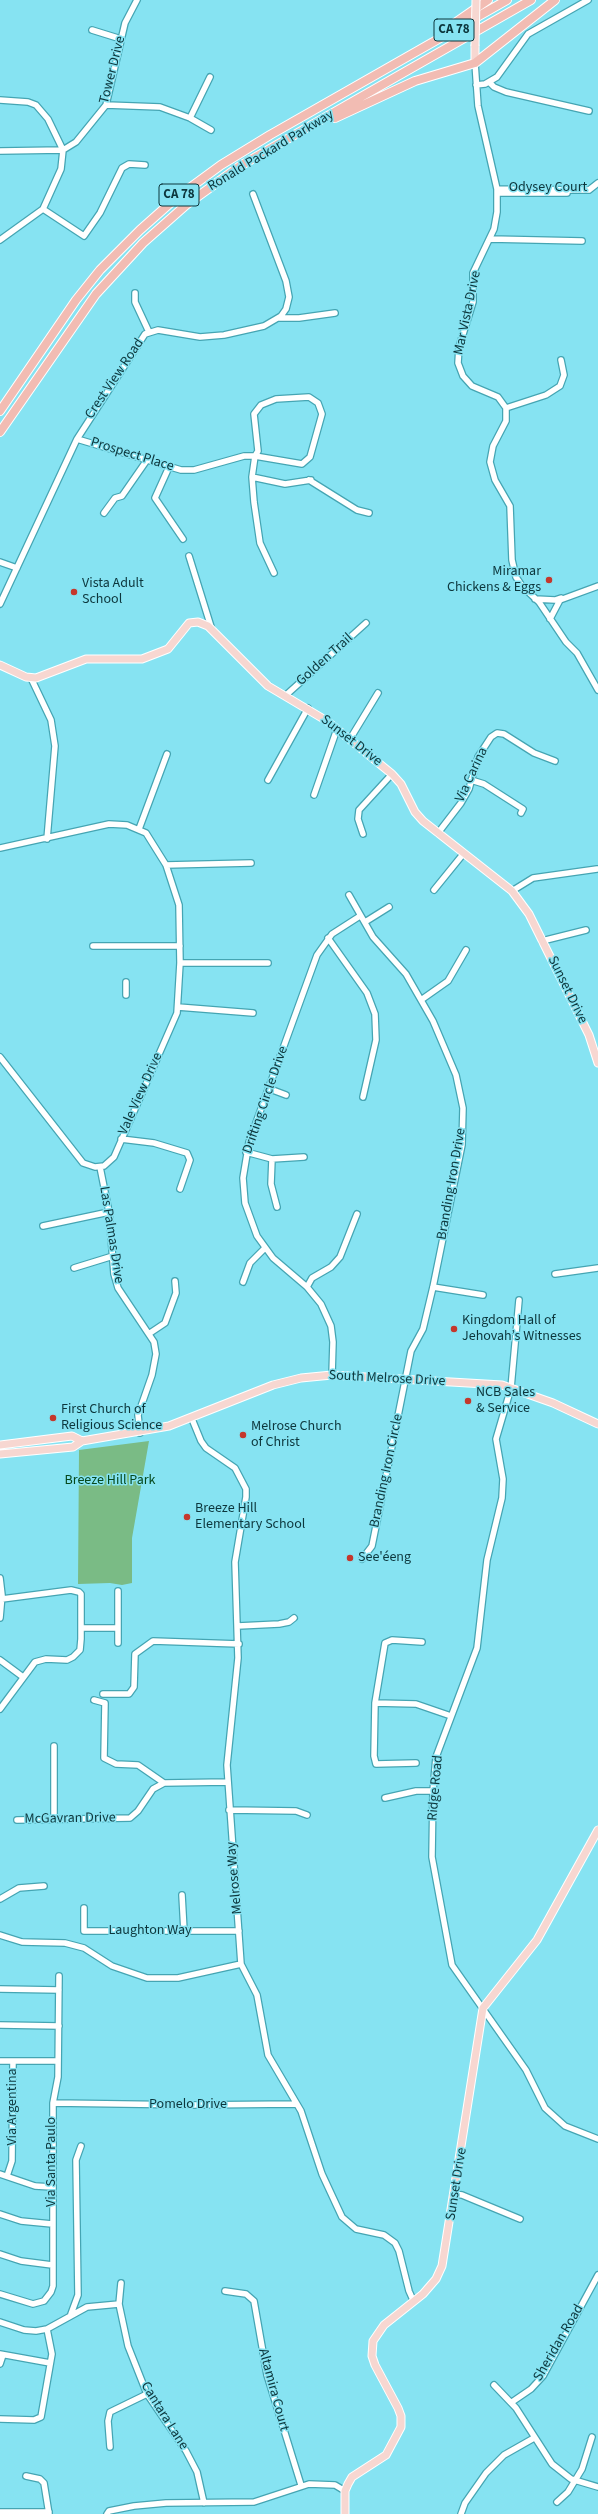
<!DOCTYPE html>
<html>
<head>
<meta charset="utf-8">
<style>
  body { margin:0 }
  canvas { display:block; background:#86e3f2 }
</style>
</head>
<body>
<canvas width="598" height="2514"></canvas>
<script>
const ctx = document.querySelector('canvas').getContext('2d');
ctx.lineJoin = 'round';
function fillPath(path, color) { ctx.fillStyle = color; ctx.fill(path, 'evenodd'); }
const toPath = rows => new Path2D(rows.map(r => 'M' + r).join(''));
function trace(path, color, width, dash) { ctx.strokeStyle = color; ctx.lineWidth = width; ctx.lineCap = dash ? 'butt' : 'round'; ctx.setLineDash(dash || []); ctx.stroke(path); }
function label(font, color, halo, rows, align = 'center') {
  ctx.font = font + ' "Source Sans 3",sans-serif'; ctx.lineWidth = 3; ctx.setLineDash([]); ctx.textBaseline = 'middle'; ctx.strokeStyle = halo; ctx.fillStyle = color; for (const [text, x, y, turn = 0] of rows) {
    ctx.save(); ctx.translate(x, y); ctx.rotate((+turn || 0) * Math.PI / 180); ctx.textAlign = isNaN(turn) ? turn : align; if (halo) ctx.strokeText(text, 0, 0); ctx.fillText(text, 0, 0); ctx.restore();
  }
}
fillPath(toPath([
  [149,1441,132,1538,132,1583,122,1585,110,1583,78,1584,79,1450]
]), '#7abb85');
const minor = toPath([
  [92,30,121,39],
  [475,63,478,106,497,189,497,212,494,229,473,273,473,302,459,347,458,363,463,376,472,386,498,397,506,408,506,421,493,446,490,462,495,480,510,506,512,560,516,577,522,586,539,602,566,642,577,653,598,690],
  [489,82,494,87,506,92,589,111],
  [476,85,485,84,497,77,528,34,588,0],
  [0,100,28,102,36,105,48,119,63,150,61,169,43,209,0,240],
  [106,105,160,107,190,118,211,130],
  [190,118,210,77],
  [0,151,63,150,76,142,106,105,125,23,137,0],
  [497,189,589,190,598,183],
  [497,193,567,193],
  [43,209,84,236,100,213,122,168,129,164,145,165],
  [490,239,582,241],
  [135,293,135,302,149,332],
  [278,318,299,318,335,313],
  [506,408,546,395,560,386,564,375,561,360],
  [77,439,181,470,194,470,244,456,255,456,302,464,310,457,322,414,318,403,309,397,276,399,261,405,254,414,258,451,255,456,252,477,254,502,260,543,274,573],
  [169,467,155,498,183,539],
  [252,477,285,484,311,480],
  [309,480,357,510,369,513],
  [104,513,115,498,122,496,147,460],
  [189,556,212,630],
  [0,562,17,568],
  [535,599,555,600,561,598],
  [0,604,77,439,145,334,158,330,200,337,224,335,264,326,281,316,286,309,289,297,286,281,253,194],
  [550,619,560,600,598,586],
  [31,678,51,720,55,746,47,839],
  [285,696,366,623],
  [350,739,378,693],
  [268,780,308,708],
  [471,780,484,784,523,809,521,813],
  [314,795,337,729],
  [139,829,167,754],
  [438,833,461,803,469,789,478,757,491,737,497,733,504,734,534,753,555,761],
  [363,834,358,819,359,810,392,774],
  [0,848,109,824,127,825,146,833,166,865,179,905,180,963,177,1013,114,1157,104,1166,95,1167,83,1163,0,1057],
  [166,865,251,863],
  [434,890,464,853],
  [512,891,533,878,597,869],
  [349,895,373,937,406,974,433,1021,456,1075,463,1108,462,1145,433,1287,423,1329,411,1351,372,1546,362,1559],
  [365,922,389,907],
  [328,938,367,993,375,1014,376,1040,363,1097],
  [542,941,586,930],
  [93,946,180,946],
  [180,963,268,963],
  [126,995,126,982],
  [421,1000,448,981,466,950],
  [178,1007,253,1013],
  [270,1089,286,1095],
  [121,1139,154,1143,187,1153,190,1160,180,1189],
  [246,1152,272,1159,304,1157],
  [272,1159,271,1184,277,1207],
  [100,1167,109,1212,114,1274,118,1288,154,1342,156,1354,152,1375,138,1415,140,1433],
  [43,1226,109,1212],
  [74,1268,113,1256],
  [555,1274,598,1268],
  [243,1282,250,1263,265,1248],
  [307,1287,312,1278,331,1267,340,1257,357,1214],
  [433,1287,483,1295],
  [519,1300,511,1388,496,1439,503,1479,502,1498,487,1560,477,1648,436,1757,433,1791,432,1857,452,1965,526,2070,545,2108,565,2126,598,2139],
  [150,1333,165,1323,176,1293,175,1281],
  [332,1375,333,1342,331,1326,321,1304,307,1287,273,1258,257,1236,245,1203,243,1178,249,1142,317,955,332,934,360,916],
  [192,1419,201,1441,206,1448,235,1468,246,1489,246,1497,235,1562,238,1658,227,1765,241,1964,257,1995,268,2055,301,2111,322,2174,342,2217,356,2229,384,2235,395,2243,399,2251,409,2291,413,2300],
  [0,1578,2,1595,0,1618],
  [238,1626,279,1624,289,1622,294,1618],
  [81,1628,118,1628],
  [118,1643,118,1591],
  [0,1660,23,1677],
  [103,1694,129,1694,134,1687,135,1654,153,1641,239,1644],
  [94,1700,105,1703,104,1758,116,1764,138,1765,164,1783],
  [375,1703,416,1704,451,1716],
  [0,1709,35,1662,46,1659,67,1660,73,1657,80,1650,81,1639,81,1594,79,1592,71,1590,2,1599],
  [416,1763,376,1764,374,1756,375,1703,385,1643,392,1640,422,1642],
  [385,1798,416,1791,433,1791],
  [229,1810,296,1811,307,1815],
  [54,1819,54,1746],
  [17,1820,130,1818,138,1811,153,1789,164,1783,227,1782],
  [182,1895,184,1931],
  [0,1899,19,1888,44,1886],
  [84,1908,84,1931,239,1931],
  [0,1935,22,1942,65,1943,84,1948,112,1966,147,1978,178,1978,241,1964],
  [0,1989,59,1990],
  [0,2025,59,2026],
  [0,2061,58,2061],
  [53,2103,193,2105,296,2104],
  [0,2174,35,2186,52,2187],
  [7,2176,12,2161,13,2061],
  [455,2194,462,2195,520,2219],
  [0,2214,21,2221,52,2224],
  [0,2254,21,2261,52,2265],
  [121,2283,119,2304,128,2346,147,2394,186,2451,197,2472,204,2503],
  [225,2291,246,2294,254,2301,267,2375,301,2485],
  [0,2294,33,2304,44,2301,51,2292,53,2286,53,2103,58,2077,59,1976],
  [71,2314,78,2295,76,2160,81,2146],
  [0,2322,24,2330,36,2331,47,2329,87,2307,119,2304],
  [0,2354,50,2363],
  [0,2364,3,2355],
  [494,2385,516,2408,552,2464,571,2479,598,2487],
  [512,2402,531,2389,543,2376,598,2275],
  [0,2419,34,2420,41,2417,52,2354,47,2329],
  [110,2447,108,2421,110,2412,147,2394],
  [26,2476,40,2479,44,2483,49,2514],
  [557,2502,568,2492,582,2469,592,2437],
  [0,2512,49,2512],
  [107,2514,109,2511,134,2506,166,2503,254,2502,309,2484,335,2485,345,2491],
  [461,2514,465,2503,486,2473,504,2455,534,2438]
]);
const major = toPath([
  [475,63,475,46],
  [0,665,26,677,36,678,86,659,142,659,168,649,189,623,198,622,208,626,268,686,327,721,392,774,401,784,415,812,423,821,512,891,529,914,589,1035,598,1063],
  [0,1445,72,1436,82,1441],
  [0,1454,73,1447,82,1441,169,1426,273,1385,301,1378,332,1375,502,1385,553,1403,598,1424],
  [345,2514,345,2491,348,2484,352,2477,386,2455,401,2427,401,2416,398,2408,375,2365,372,2356,373,2341,384,2325,423,2294,436,2279,442,2266,483,2008,537,1940,598,1830]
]);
const highway = toPath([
  [439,34,488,0],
  [335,118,415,81,475,63,555,0],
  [0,411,76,300,100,270,140,230,176,198,221,165,270,135,507,0],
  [0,432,96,294,143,243,186,205,240,166,531,0]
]);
trace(minor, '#45a5b3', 8);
trace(major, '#fff', 9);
trace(highway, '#fff', 10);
trace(minor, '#fff', 5.5);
trace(major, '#f7d7d1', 7);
trace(highway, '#f2bcb3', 8);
const majorBridge = toPath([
  [475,46,476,0]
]);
trace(majorBridge, '#fff', 9, []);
trace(majorBridge, '#f7d7d1', 7);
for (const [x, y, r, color] of [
  [549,580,4,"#c5372c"],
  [74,592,4,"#c5372c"],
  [454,1329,4,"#c5372c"],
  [468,1401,4,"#c5372c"],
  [53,1418,4,"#c5372c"],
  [243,1435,4,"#c5372c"],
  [187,1517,4,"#c5372c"],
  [350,1558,4,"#c5372c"]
]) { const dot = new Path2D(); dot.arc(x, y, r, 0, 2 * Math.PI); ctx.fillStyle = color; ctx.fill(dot); trace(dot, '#86e3f2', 1.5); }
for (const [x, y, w] of [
  [454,30,40],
  [179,195,40]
]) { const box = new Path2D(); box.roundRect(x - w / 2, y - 11, w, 22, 3); ctx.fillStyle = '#86e3f2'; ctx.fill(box); trace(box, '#0c363c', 1); }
label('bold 13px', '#0c363c', null, [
  ["CA 78",454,30],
  ["CA 78",179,195]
]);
label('14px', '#0c363c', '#86e3f2', [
  ["Tower Drive",113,70,-76],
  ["Ronald Packard Parkway",271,151,-31],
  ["Odysey Court",548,188],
  ["Mar Vista Drive",468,313,-78],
  ["Crest View Road",115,379,-56],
  ["Prospect Place",132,455,17],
  ["Golden Trail",325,660,-42],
  ["Sunset Drive",351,741,38],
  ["Via Carina",472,775,-65],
  ["Sunset Drive",567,990,64],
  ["Vale View Drive",141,1094,-66],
  ["Drifting Circle Drive",266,1100,-71],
  ["Branding Iron Drive",452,1184,-80],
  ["Las Palmas Drive",111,1235,81],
  ["South Melrose Drive",387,1379,3],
  ["Branding Iron Circle",387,1471,-78],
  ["Ridge Road",436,1788,-85],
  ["McGavran Drive",70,1819,-1],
  ["Melrose Way",235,1878,-95],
  ["Laughton Way",150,1931],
  ["Pomelo Drive",188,2105],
  ["Via Argentina",13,2107,-90],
  ["Via Santa Paulo",52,2162,-90],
  ["Sunset Drive",457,2184,-81],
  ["Sheridan Road",559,2343,-60],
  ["Altamira Court",273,2390,75],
  ["Cantara Lane",164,2416,58]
]);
label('14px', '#0c363c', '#86e3f2', [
  ["Miramar",541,572,"right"],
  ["Chickens & Eggs",541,588,"right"],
  ["Vista Adult",82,584],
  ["School",82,600],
  ["Kingdom Hall of",462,1321],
  ["Jehovah’s Witnesses",462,1337],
  ["NCB Sales",476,1393],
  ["& Service",476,1409],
  ["First Church of",61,1410],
  ["Religious Science",61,1426],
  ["Melrose Church",251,1427],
  ["of Christ",251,1443],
  ["Breeze Hill",195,1509],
  ["Elementary School",195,1525],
  ["See'éeng",358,1558]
], 'left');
label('14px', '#05481c', '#86e3f2', [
  ["Breeze Hill Park",110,1481]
]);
</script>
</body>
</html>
